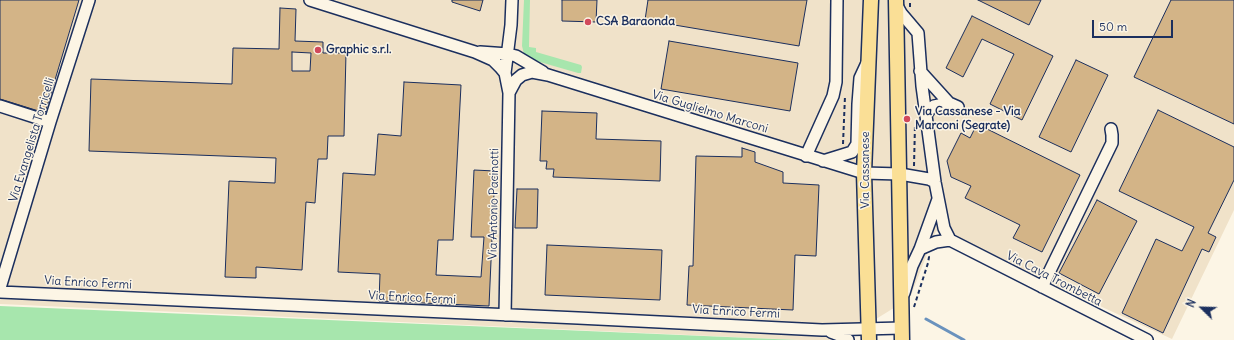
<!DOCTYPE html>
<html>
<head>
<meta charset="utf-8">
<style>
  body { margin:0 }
  #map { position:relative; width:1234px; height:340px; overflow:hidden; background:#fcf5e5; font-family:Delius,sans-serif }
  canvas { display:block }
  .north { position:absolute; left:1182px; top:288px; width:40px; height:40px; -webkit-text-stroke:3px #fcf5e5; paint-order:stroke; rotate:293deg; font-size:11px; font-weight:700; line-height:16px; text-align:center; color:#1b2f5e }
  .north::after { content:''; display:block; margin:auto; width:14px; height:18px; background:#1b2f5e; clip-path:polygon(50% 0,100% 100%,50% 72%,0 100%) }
  .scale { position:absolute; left:1092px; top:20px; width:81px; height:18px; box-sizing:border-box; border:2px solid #1b2f5e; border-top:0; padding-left:5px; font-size:12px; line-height:14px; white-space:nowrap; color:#1b2f5e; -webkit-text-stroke:3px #fcf5e5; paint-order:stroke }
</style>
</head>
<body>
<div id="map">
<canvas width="1234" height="340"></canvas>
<div class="north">N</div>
<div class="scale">50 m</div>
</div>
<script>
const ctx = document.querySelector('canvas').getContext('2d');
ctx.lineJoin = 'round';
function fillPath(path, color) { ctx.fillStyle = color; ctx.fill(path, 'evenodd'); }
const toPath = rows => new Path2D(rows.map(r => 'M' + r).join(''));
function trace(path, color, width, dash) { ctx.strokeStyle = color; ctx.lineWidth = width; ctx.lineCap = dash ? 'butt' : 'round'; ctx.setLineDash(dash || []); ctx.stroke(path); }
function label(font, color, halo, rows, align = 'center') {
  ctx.font = font + ' Delius,sans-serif'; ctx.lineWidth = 3; ctx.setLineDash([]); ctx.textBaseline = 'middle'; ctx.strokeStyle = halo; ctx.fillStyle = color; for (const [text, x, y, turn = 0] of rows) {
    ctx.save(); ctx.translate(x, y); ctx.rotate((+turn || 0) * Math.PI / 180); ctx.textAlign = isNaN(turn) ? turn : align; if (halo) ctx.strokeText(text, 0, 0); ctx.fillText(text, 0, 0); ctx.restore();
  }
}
fillPath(toPath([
  [0,0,1234,0,1234,210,1172,339,936,231,910,298,842,340,800,340,0,304]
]), '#f0e2c9');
fillPath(toPath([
  [524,0,530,0,529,47,536,48,536,52,581,65,582,67,581,73,578,73,533,60,524,54,522,46],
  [0,306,798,340,0,340]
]), '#a7e6ad');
trace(toPath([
  [926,319,964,340]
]), '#6a92bd', 3);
const building = toPath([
  [0,0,79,0,45,113,0,99,0,0],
  [452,0,483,0,480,11,452,2,452,0],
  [562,0,597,0,596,22,562,21,562,0],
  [648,0,807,0,799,46,645,20,648,0],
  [978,0,1041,0,1029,25,978,0],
  [1171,0,1234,0,1234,124,1134,77,1171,0],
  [280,8,296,9,295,41,323,42,323,53,346,53,344,136,328,136,327,159,318,159,315,203,306,202,302,270,256,267,256,278,225,277,229,181,275,183,276,158,89,151,91,79,232,84,233,48,279,49,280,8],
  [292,52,311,53,310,71,292,71,292,52],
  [972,16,1053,56,1022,120,990,104,1014,54,982,39,963,77,946,68,972,16],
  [669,41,798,63,790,111,661,89,669,41],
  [1076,60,1108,75,1071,152,1039,137,1076,60],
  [404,82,461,85,453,240,438,240,436,275,481,277,484,237,471,237,474,170,495,171,489,306,379,301,380,274,338,272,343,173,375,175,378,134,401,136,404,82],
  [1158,110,1234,147,1234,180,1208,233,1216,237,1209,252,1202,249,1163,333,1122,313,1156,239,1182,251,1194,227,1119,191,1158,110],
  [542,111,597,113,596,139,661,141,660,181,553,177,554,169,546,169,547,161,540,161,542,111],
  [977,124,1080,175,1042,252,1013,238,1020,225,965,198,971,186,951,177,947,161,961,133,970,138,977,124],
  [742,148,755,152,755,162,783,172,783,183,819,185,816,256,795,255,793,310,687,305,689,266,693,266,696,156,742,157,742,148],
  [517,189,538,189,537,228,515,228,517,189],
  [1097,200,1137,221,1099,294,1059,273,1097,200],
  [547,245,662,250,660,300,545,295,547,245]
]);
fillPath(building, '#d3b487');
trace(building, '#1b2f5e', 1);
const minor = toPath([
  [310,0,475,52,493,60,500,67,505,73,509,93,505,315],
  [896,4,901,13,918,33,922,86,935,182,944,228,950,240],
  [480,52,508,54,516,56,543,72],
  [920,71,949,103,958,107],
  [505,73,511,25,512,0],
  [509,93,516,80,522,75,532,72,548,75,864,173,900,174,929,179,935,182],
  [0,106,50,122],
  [926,115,930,109,934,106,949,103],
  [806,156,833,96,836,82,837,0],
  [823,161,852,152,857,144,858,104,860,78,867,63],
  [920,249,936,242,950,240,1147,340],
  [1042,287,1112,143,1112,135,1111,129],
  [0,288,50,122,89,0],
  [0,292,578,318,822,330,902,328],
  [904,293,912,266,920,249,938,199],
  [831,332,844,337,848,340]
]);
const major = toPath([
  [896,0,902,340],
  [869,340,864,173,871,0]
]);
trace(minor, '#1b2f5e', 14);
trace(major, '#1b2f5e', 17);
trace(toPath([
  [910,7,910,0],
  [843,144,845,96],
  [914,166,915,125],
  [914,307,928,263,929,257,928,256]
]), '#1b2f5e', 2, [4, 3]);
trace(minor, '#fcf5e5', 11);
trace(major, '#fadf96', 14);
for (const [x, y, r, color] of [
  [588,22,4,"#d1495b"],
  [318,50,4,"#d1495b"],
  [907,119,4,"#d1495b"]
]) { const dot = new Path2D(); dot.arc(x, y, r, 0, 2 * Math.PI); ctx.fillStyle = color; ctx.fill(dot); trace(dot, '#fcf5e5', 1.5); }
label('bold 12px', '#1b2f5e', '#fcf5e5', [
  ["CSA Baraonda",596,22],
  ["Graphic s.r.l.",326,50],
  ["Via Cassanese - Via",915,112],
  ["Marconi (Segrate)",915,126]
], 'left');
label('12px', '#1b2f5e', '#fcf5e5', [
  ["Via Guglielmo Marconi",710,112,17],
  ["Via Evangelista Torricelli",32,140,-73],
  ["Via Cassanese",866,170,-90],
  ["Via Antonio Pacinotti",494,204,-89],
  ["Via Cava Trombetta",1054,279,27],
  ["Via Enrico Fermi",88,283,3],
  ["Via Enrico Fermi",412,298,3],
  ["Via Enrico Fermi",736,312,3]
]);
</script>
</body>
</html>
